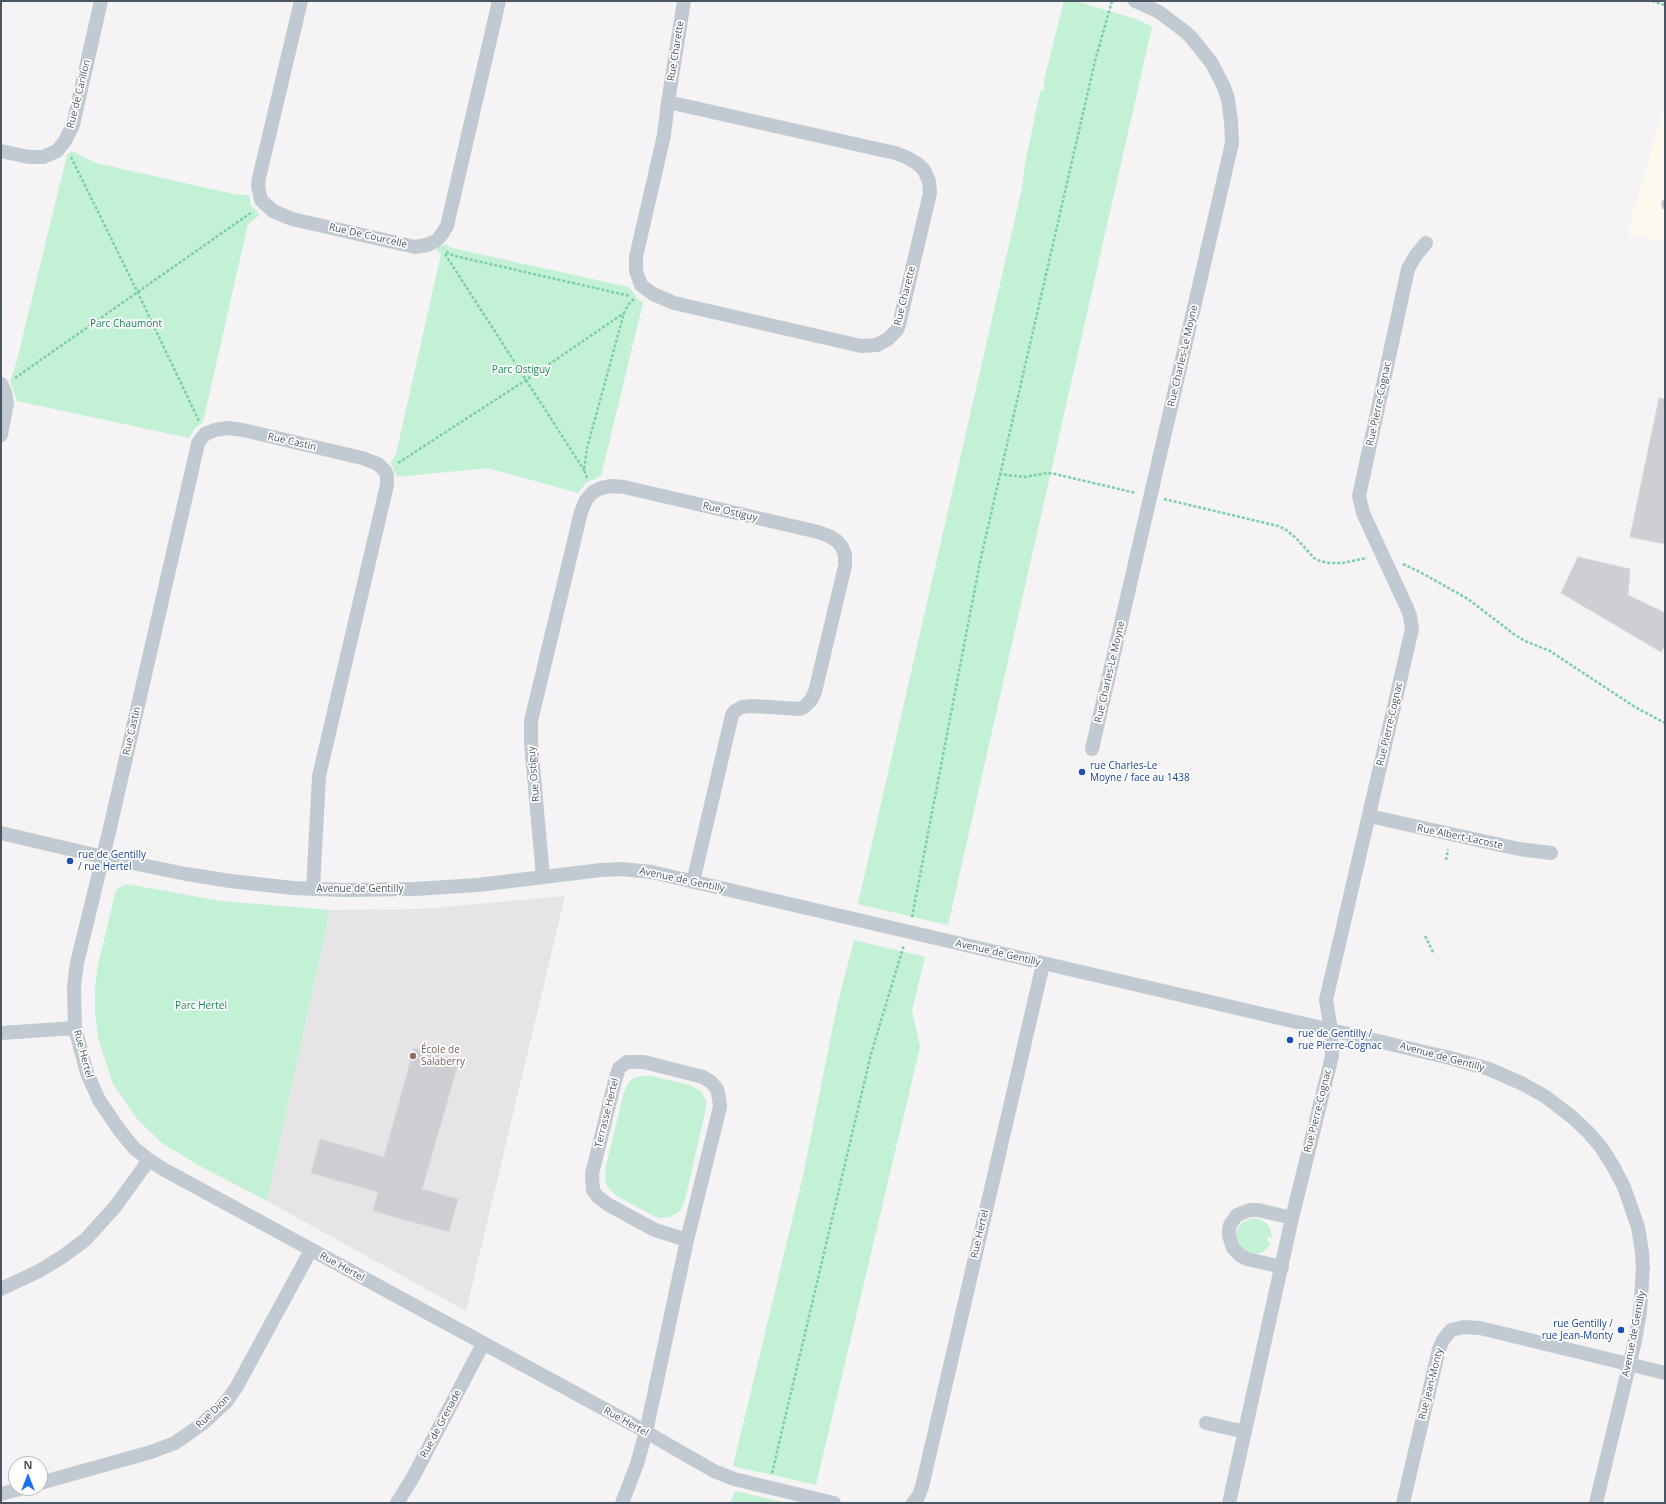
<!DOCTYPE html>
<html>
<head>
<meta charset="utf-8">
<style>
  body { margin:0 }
  #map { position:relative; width:1666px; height:1504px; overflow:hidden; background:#f5f3f3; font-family:"Open Sans",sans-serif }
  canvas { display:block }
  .frame { position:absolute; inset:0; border:2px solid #4a5661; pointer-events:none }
  .north { position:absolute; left:8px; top:1456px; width:40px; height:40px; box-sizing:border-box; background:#fff; border:1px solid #b7bbc0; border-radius:50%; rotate:0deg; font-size:11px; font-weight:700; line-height:16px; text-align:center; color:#4a5661 }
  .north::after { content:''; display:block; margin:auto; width:14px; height:18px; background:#1a73e8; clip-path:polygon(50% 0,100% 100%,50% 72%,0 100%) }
</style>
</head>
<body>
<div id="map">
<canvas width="1666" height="1504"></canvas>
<div class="frame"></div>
<div class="north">N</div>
</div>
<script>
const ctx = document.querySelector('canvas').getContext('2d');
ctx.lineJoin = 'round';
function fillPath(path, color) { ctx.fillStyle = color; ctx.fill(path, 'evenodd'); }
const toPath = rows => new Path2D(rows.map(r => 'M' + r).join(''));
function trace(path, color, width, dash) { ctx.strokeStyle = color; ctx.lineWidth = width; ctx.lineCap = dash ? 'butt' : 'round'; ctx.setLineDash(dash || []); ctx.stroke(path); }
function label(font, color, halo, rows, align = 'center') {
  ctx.font = font + ' "Open Sans",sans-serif'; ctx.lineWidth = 3.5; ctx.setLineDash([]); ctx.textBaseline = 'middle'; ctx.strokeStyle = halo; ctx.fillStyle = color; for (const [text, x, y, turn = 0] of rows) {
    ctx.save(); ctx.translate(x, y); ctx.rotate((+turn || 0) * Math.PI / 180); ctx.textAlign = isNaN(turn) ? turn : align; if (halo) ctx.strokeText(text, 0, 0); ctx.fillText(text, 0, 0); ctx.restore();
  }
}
fillPath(toPath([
  [1665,104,1665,242,1627,233]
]), '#fdf9ef');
fillPath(toPath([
  [565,896,466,1311,267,1201,330,910,423,909]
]), '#e6e4e5');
fillPath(toPath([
  [1064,1,1076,1,1139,20,1152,27,948,925,858,904,1022,188,1025,164,1040,92,1044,90,1044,80],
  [72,151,96,163,238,195,249,195,251,205,260,215,248,224,203,422,195,428,189,438,17,401,10,381,16,364,67,155],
  [445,244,452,248,629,287,636,297,643,303,601,476,586,483,578,493,488,468,397,477,391,463,396,454,441,254,436,250],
  [127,884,221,901,330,910,267,1201,196,1164,162,1143,137,1119,113,1084,98,1038,95,1013,95,990,97,970,115,893,118,888],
  [854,940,925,957,912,1010,920,1047,816,1485,733,1466,804,1171,837,1006],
  [641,1076,651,1076,690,1085,701,1091,706,1101,706,1108,685,1200,680,1211,670,1217,658,1218,654,1216,617,1196,610,1190,606,1184,605,1170,624,1092,627,1085,632,1079],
  [1253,1218,1260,1219,1266,1223,1270,1228,1272,1238,1268,1237,1267,1241,1271,1243,1267,1249,1261,1253,1254,1254,1250,1254,1241,1248,1236,1235,1238,1228,1243,1222],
  [735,1491,787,1503,730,1503]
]), '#c3f1d5');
const building = toPath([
  [1659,398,1665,399,1665,544,1630,537,1659,398],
  [1578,557,1630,569,1628,595,1665,613,1665,645,1661,652,1561,593,1578,557],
  [414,1048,459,1061,422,1189,458,1199,449,1232,373,1211,378,1192,311,1173,320,1139,384,1157,414,1048]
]);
fillPath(building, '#cdcfd5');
trace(building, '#d7d9de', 1);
trace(toPath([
  [1652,1,1665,5],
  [71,157,137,291,199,421],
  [446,252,455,256,630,296],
  [445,254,584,470],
  [15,378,252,212],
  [398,463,526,380,624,313],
  [999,474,1025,477,1047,473,1055,474,1136,493],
  [587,478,584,470,587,448,624,313,628,305,635,298],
  [1164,499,1278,526,1285,529,1296,538,1314,558,1320,561,1329,563,1342,563,1367,558],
  [1403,564,1420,572,1468,599,1515,635,1525,641,1550,651,1635,707,1665,723],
  [1446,860,1448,849],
  [912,917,980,562,1095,61,1112,1],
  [1425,936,1434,954],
  [772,1473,871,1054,904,945]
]), '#7ad0a6', 2.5, [3, 2]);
trace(toPath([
  [1665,203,1665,206]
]), '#c1cad2', 7);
trace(toPath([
  [301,1,259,178,258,185,261,200,273,211,292,219,415,247,427,245,436,241,442,234,447,226,499,1],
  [668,102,895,153,906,157,918,164,924,170,929,181,930,193,899,325,897,330,888,339,877,345,861,346,674,303,653,294,641,285,636,271,636,257,664,135,668,102,684,1],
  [1,151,29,157,43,157,57,151,65,141,73,125,101,1],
  [1,384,5,392,7,403,1,435],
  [1092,749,1232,143,1231,121,1228,99,1224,87,1211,62,1190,36,1183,30,1159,12,1135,1],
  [1369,816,1519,849,1551,853],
  [1,833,103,857,186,874,230,881,293,888,345,890,415,889,478,885,601,870,621,869,652,872,1348,1034,1454,1059,1489,1069,1523,1084,1546,1097,1572,1117,1588,1132,1601,1147,1613,1166,1624,1187,1638,1227,1642,1252,1643,1268,1640,1312,1635,1341,1596,1503],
  [543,877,531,743,531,721,581,512,586,500,593,492,601,488,612,486,624,487,818,532,829,536,837,541,842,547,845,555,845,566,815,692,811,700,804,707,800,709,753,706,742,707,735,711,732,715,693,882],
  [313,889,319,776,387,485,387,475,385,471,378,464,362,458,243,430,228,428,215,430,205,434,198,443,197,448,109,832,77,963,74,986,75,1028,87,1073,99,1100,120,1131,134,1148,149,1160,163,1169,632,1424,714,1471,734,1479,834,1503],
  [1,1033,75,1028],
  [1282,1267,1247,1259,1241,1256,1233,1248,1229,1236,1229,1230,1230,1225,1237,1215,1250,1210,1258,1210,1292,1218],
  [1,1289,39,1271,62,1257,85,1240,115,1207,149,1160],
  [1206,1423,1245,1432],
  [40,1483,151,1452,175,1443,202,1424,226,1402,236,1388,311,1250],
  [1,1494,23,1488],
  [397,1503,412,1479,483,1344],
  [622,1503,637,1464,646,1432,687,1240,720,1107,719,1098,717,1089,711,1082,703,1077,644,1062,627,1062,619,1068,615,1081,592,1174,593,1190,598,1197,607,1204,655,1230,687,1240],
  [913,1503,918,1497,922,1487,1043,964],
  [1229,1503,1292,1218,1332,1056,1331,1030,1326,1000,1412,629,1410,616,1407,608,1363,513,1359,496,1408,269,1416,255,1426,243],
  [1403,1503,1439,1349,1443,1340,1451,1330,1464,1327,1480,1328,1665,1373]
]), '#c1cad2', 14);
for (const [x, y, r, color] of [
  [1082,772,4,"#1a4fb4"],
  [70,861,4,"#1a4fb4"],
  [1290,1040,4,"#1a4fb4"],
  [413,1056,4,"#8d6e63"],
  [1621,1330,4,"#1a4fb4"]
]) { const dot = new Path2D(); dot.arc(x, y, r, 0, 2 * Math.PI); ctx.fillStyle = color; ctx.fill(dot); trace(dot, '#fff', 1.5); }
label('10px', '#4a5661', '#fff', [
  ["Rue Charette",676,51,-81],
  ["Rue de Carillon",79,94,-76],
  ["Rue De Courcelle",368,236,13],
  ["Rue Charette",905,296,-76],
  ["Rue Charles-Le Moyne",1183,356,-77],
  ["Rue Pierre-Cognac",1379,404,-78],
  ["Rue Castin",292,442,13],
  ["Rue Ostiguy",730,512,13],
  ["Rue Charles-Le Moyne",1110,672,-77],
  ["Rue Pierre-Cognac",1390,724,-77],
  ["Rue Castin",132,731,-77],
  ["Rue Ostiguy",534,774,-95],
  ["Rue Albert-Lacoste",1460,837,12],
  ["Avenue de Gentilly",682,880,12],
  ["Avenue de Gentilly",360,889],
  ["Avenue de Gentilly",998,953,13],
  ["Rue Hertel",83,1054,75],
  ["Avenue de Gentilly",1442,1057,15],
  ["Rue Pierre-Cognac",1318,1111,-76],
  ["Terrasse Hertel",607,1113,-76],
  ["Rue Hertel",980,1234,-77],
  ["Rue Hertel",342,1267,29],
  ["Avenue de Gentilly",1634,1334,-79],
  ["Rue Jean-Monty",1431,1384,-76],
  ["Rue Dion",213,1412,-44],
  ["Rue Hertel",626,1422,29],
  ["Rue de Grenade",441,1424,-62]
]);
label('10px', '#17864f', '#fff', [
  ["Parc Chaumont",126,324],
  ["Parc Ostiguy",521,370],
  ["Parc Hertel",201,1006]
]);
label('10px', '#164399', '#fff', [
  ["rue Charles-Le",1090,766],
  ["Moyne / face au 1438",1090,778],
  ["rue de Gentilly",78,855],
  ["/ rue Hertel",78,867],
  ["rue de Gentilly /",1298,1034],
  ["rue Pierre-Cognac",1298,1046],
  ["rue Gentilly /",1613,1324,"right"],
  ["rue Jean-Monty",1613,1336,"right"]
], 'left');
label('10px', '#785e54', '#fff', [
  ["École de",421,1050],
  ["Salaberry",421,1062]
], 'left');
</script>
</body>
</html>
